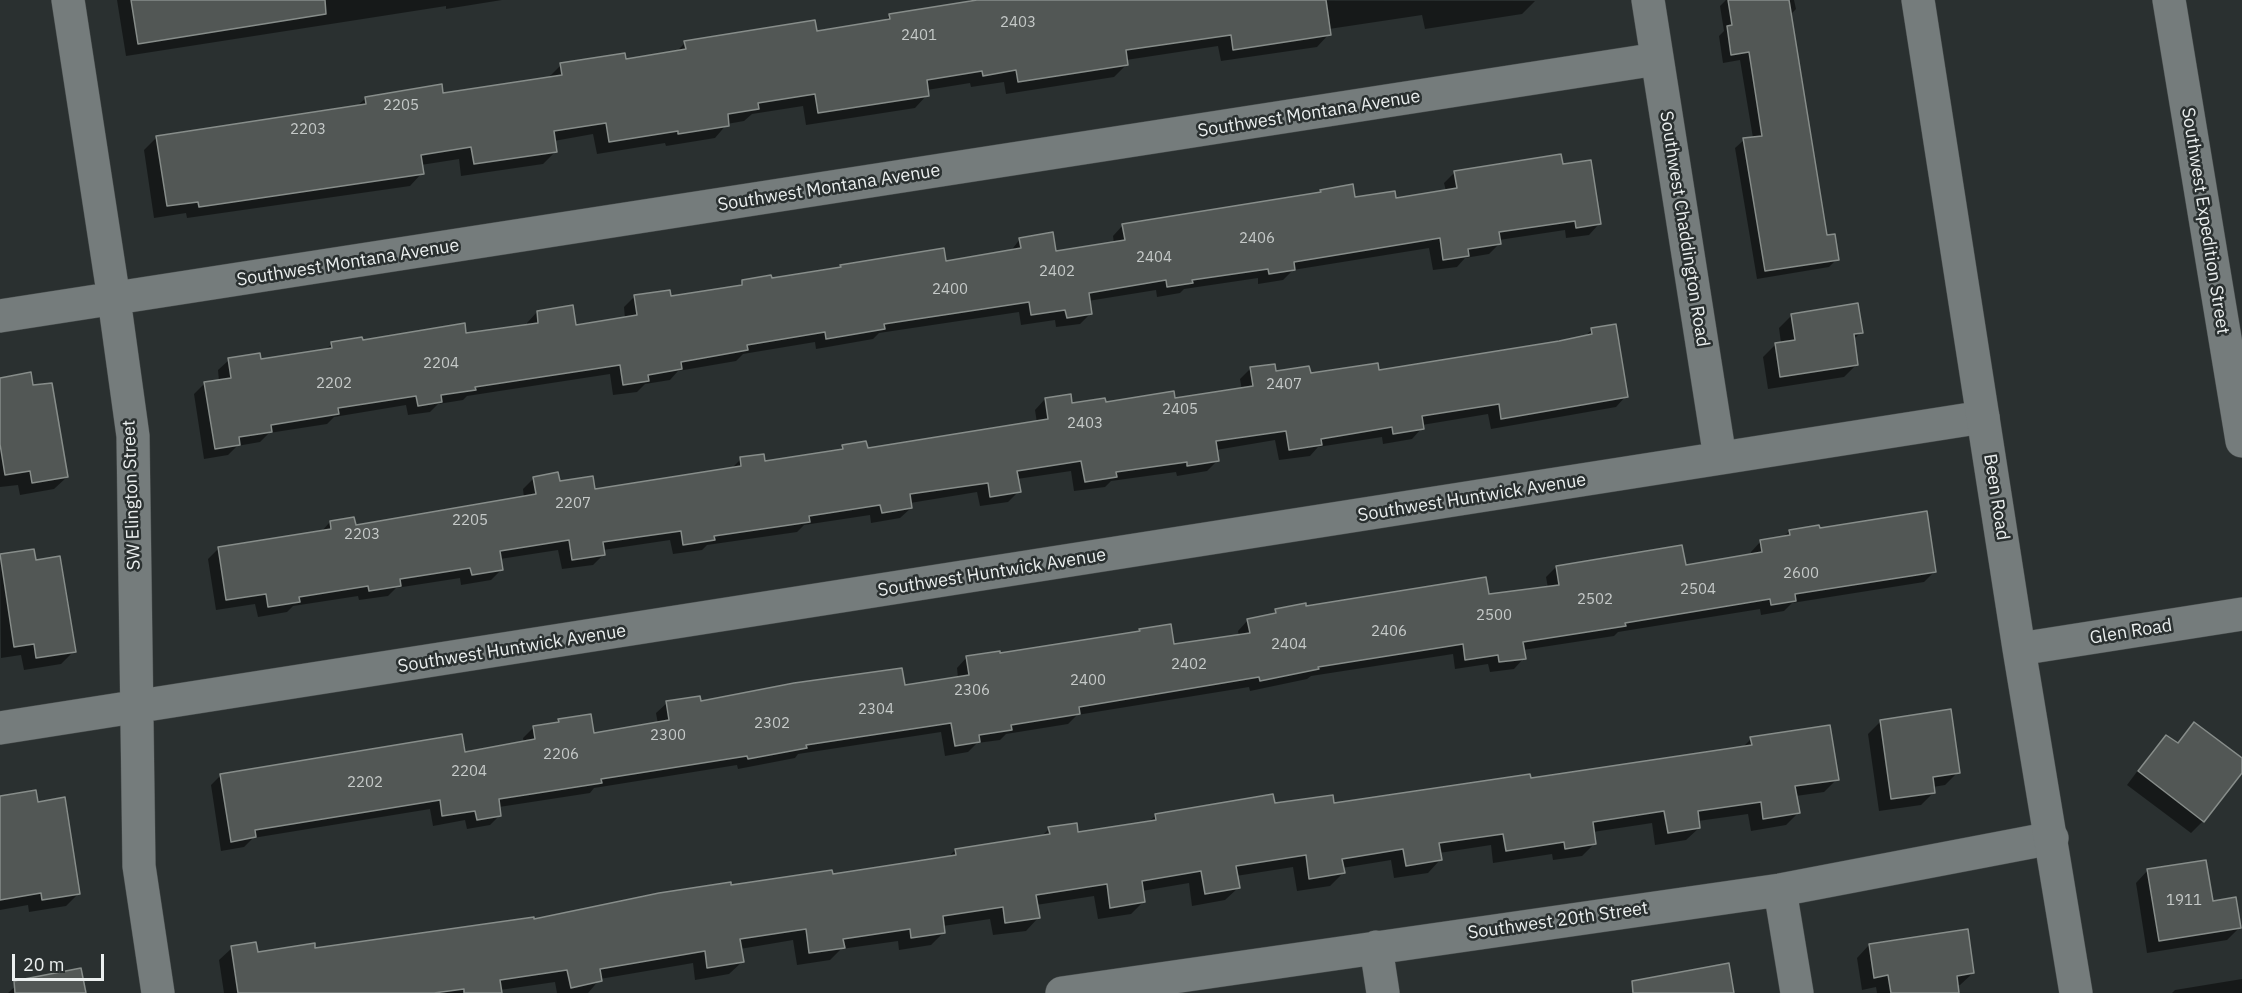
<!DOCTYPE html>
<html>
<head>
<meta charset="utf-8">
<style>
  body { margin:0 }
  #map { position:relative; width:2242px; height:993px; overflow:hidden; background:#2a3030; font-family:"IBM Plex Sans",sans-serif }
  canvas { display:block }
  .scale { position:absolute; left:12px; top:954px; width:92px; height:27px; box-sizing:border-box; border:3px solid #ebefef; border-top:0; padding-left:8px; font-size:18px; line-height:21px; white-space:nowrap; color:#ebefef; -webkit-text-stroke:4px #2a3030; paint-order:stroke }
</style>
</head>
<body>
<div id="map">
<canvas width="2242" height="993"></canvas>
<div class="scale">20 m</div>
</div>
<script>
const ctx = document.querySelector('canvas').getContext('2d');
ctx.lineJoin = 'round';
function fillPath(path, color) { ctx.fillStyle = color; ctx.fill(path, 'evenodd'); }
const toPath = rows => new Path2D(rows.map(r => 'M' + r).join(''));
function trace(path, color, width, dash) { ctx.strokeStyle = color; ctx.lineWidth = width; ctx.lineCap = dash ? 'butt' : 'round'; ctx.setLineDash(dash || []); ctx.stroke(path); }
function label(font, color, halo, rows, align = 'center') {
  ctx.font = font + ' "IBM Plex Sans",sans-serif'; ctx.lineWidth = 5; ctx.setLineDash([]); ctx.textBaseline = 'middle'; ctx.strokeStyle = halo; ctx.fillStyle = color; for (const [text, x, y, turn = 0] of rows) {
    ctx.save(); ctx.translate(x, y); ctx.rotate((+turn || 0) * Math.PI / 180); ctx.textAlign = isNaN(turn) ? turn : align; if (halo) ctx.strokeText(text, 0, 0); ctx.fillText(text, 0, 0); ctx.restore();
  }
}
fillPath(toPath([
  [117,0,502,0,446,9,446,6,126,56],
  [970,0,1535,1,1522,14,1425,29,1422,15,1329,29,1329,34,1317,47,1221,61,1218,46,1126,60,1127,64,1114,77,1006,94,1004,82,971,87,970,83,927,90,927,95,915,108,806,125,803,106,752,114,744,121,727,124,715,138,666,146,665,143,597,154,593,134,554,141,556,151,543,164,461,176,459,159,421,165,422,173,410,186,187,218,186,213,154,218,144,150,157,137,356,107,366,98,442,95,549,77,561,65,625,61,676,52,685,43,816,33,883,22,890,15,966,3],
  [1726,0,1794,0,1796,9,1790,15,1826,237,1837,259,1829,267,1757,279,1735,148,1744,140,1753,138,1740,60,1723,63,1719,36,1724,31,1720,6],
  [1562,166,1599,224,1589,235,1566,238,1565,230,1499,240,1499,244,1489,254,1465,258,1457,267,1433,270,1429,248,1293,270,1283,280,1258,284,1258,278,1184,289,1180,293,1157,297,1156,290,1088,301,1090,314,1080,324,1056,327,1055,320,1021,325,1019,312,879,333,873,339,816,349,815,342,743,354,736,361,678,371,670,380,645,384,637,392,613,395,610,374,467,396,463,400,438,404,430,412,408,415,406,405,334,417,327,424,269,433,260,442,237,446,228,455,204,459,194,394,205,383,219,381,218,370,229,360,260,361,325,350,332,344,465,335,527,326,527,323,537,312,575,326,625,319,624,307,634,297,670,298,737,287,743,282,770,280,838,269,841,266,945,262,1010,252,1020,239,1055,252,1114,243,1113,236,1123,225,1318,194,1321,191,1354,199,1394,199,1446,191,1444,183,1455,172],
  [1791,316,1861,332,1853,340,1857,364,1844,377,1768,389,1763,357,1776,344,1781,343,1779,328],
  [1592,329,1626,396,1616,407,1491,429,1488,414,1422,425,1422,428,1412,439,1383,444,1382,437,1318,447,1310,456,1279,460,1275,440,1216,450,1218,460,1207,471,1177,476,1176,472,1111,481,1105,487,1074,491,1071,471,1017,479,1019,491,1008,502,980,506,977,492,910,503,911,508,900,518,871,523,870,515,804,525,797,532,707,545,702,550,673,554,670,540,603,550,604,554,593,565,562,569,558,550,500,559,501,570,491,580,461,585,460,578,396,588,388,596,359,600,358,596,293,606,287,612,258,617,255,604,216,610,208,559,219,548,320,533,330,522,354,526,524,498,523,489,534,478,594,491,730,470,741,459,764,463,837,452,843,446,867,450,1037,423,1035,410,1045,399,1070,404,1174,400,1242,390,1240,379,1251,368,1274,373,1309,375,1378,372,1585,337],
  [0,379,32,387,67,477,54,489,20,495,18,485,0,487],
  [1819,529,1934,572,1924,582,1792,603,1784,611,1761,615,1760,609,1618,632,1614,636,1523,650,1524,658,1514,669,1490,672,1488,664,1455,669,1453,654,1311,676,1307,679,1250,691,1249,687,1077,715,1068,724,1006,734,1000,740,977,743,968,752,945,756,941,732,798,754,795,758,738,769,737,765,594,788,590,793,499,807,500,815,490,825,467,829,465,820,433,826,430,809,253,838,244,847,221,851,211,785,221,775,463,754,524,743,523,738,533,728,554,724,559,720,592,734,658,724,656,713,667,703,700,702,903,687,958,678,957,668,967,657,999,655,1138,633,1140,630,1173,646,1239,636,1238,631,1248,620,1272,615,1276,611,1488,596,1548,588,1546,577,1556,567,1685,567,1752,556,1751,552,1761,541,1783,538,1789,531],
  [33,550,35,562,74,651,61,664,24,670,21,655,1,658,0,556],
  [1881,721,1958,772,1945,785,1933,787,1934,792,1921,805,1879,811,1868,734],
  [2194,724,2242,759,2242,770,2203,821,2191,833,2127,785,2154,749,2167,737,2176,744],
  [1751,739,1837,779,1824,792,1796,796,1798,813,1786,825,1751,831,1748,814,1698,821,1699,828,1686,840,1655,845,1652,823,1593,832,1595,843,1582,856,1553,860,1552,854,1493,863,1491,845,1439,853,1440,860,1428,873,1394,878,1391,860,1342,868,1343,873,1330,886,1297,891,1293,867,1236,876,1238,888,1225,900,1192,906,1189,883,1142,891,1144,901,1131,914,1098,919,1094,896,1036,905,1038,918,1026,931,993,935,990,919,943,926,944,932,931,945,899,950,898,941,841,949,830,960,797,965,793,940,740,949,742,962,729,974,695,980,693,963,600,979,588,993,557,993,555,982,500,990,501,993,224,993,219,960,232,948,256,954,314,950,533,920,730,887,832,876,948,858,955,850,1041,837,1049,829,1077,834,1148,823,1155,816,1274,805,1333,805,1530,780,1742,748],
  [0,802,78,894,66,906,29,912,28,905,0,910],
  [2148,870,2212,903,2239,928,2227,940,2147,953,2136,883],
  [1869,945,1973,973,1960,985,1957,986,1958,993,1877,993,1876,987,1862,990,1857,958],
  [2242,979,2242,993,2172,993,2175,990],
  [20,982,84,993,8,993]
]), '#0007');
const building = toPath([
  [131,0,325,0,326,14,138,44,131,0],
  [977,0,1326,0,1331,35,1233,50,1231,35,1126,50,1128,65,1018,82,1016,70,983,76,982,71,927,80,929,96,818,113,815,94,758,103,759,109,728,114,729,126,678,134,678,131,609,142,606,123,554,131,557,152,474,164,471,147,421,155,424,174,199,207,198,202,167,206,156,136,366,104,365,97,442,84,443,93,562,75,560,63,625,53,626,59,686,49,684,41,765,28,815,20,817,31,890,19,889,14,977,0],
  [1728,0,1789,0,1827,235,1835,234,1839,260,1765,271,1743,138,1762,136,1749,52,1731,55,1727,26,1732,25,1728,0],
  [1561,154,1563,164,1591,160,1601,224,1576,228,1575,221,1499,232,1501,244,1468,249,1469,256,1443,260,1440,238,1294,262,1295,270,1269,274,1268,269,1192,280,1193,283,1167,287,1166,280,1089,293,1092,314,1067,318,1065,310,1031,315,1029,302,884,324,885,329,826,339,825,332,747,345,748,350,681,362,682,369,648,375,649,381,623,385,620,365,475,387,476,390,441,395,442,402,418,406,416,396,338,408,339,414,271,425,272,432,239,437,240,445,215,449,204,382,231,378,228,358,260,353,261,359,332,348,331,342,362,337,363,340,465,323,466,333,538,323,537,311,573,305,576,325,637,315,634,295,670,290,671,296,742,285,742,280,771,275,772,278,841,267,840,265,944,248,946,261,1021,248,1019,238,1053,232,1056,251,1125,240,1122,224,1321,192,1320,190,1353,184,1355,197,1395,191,1396,198,1457,188,1454,171,1561,154],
  [1858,303,1863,333,1854,334,1858,365,1780,377,1775,343,1795,340,1791,314,1858,303],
  [1616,324,1628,397,1501,419,1499,404,1422,416,1424,429,1393,434,1392,427,1321,439,1322,445,1289,450,1286,431,1216,441,1219,461,1187,466,1187,462,1116,472,1117,477,1085,482,1081,461,1017,471,1021,492,990,497,988,483,910,494,912,508,882,513,880,505,809,516,810,522,714,536,715,540,683,545,681,531,603,542,605,555,572,560,569,540,500,551,503,570,472,575,470,568,400,579,401,586,369,591,368,586,299,597,300,602,268,607,266,594,226,600,218,547,331,529,330,521,354,517,356,525,536,494,533,477,558,472,560,481,593,476,595,489,741,466,740,457,764,454,765,461,843,449,842,445,866,441,868,448,1048,419,1045,398,1071,394,1072,403,1105,398,1106,402,1174,391,1175,398,1253,386,1250,367,1275,364,1276,371,1309,366,1311,373,1378,363,1379,370,1559,341,1592,334,1591,328,1616,324],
  [31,372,33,385,52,383,68,477,32,483,30,471,5,475,0,444,0,378,31,372],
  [1927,511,1936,572,1795,594,1796,601,1771,605,1770,599,1625,623,1626,626,1523,642,1526,659,1499,662,1498,655,1465,660,1463,644,1318,667,1319,669,1260,681,1259,677,1079,707,1080,714,1011,725,1012,730,979,735,980,742,955,746,951,723,806,745,807,748,748,759,747,756,601,779,602,783,499,799,501,816,477,820,475,811,442,816,440,800,255,830,256,837,231,842,220,774,462,734,465,752,535,739,533,726,559,722,558,719,591,714,594,733,669,720,666,701,700,696,701,701,794,683,902,668,905,685,969,675,966,656,1000,651,1000,653,1140,631,1139,629,1171,624,1174,644,1250,633,1247,619,1276,613,1275,609,1306,603,1306,606,1486,577,1489,594,1559,585,1556,566,1682,545,1686,565,1762,552,1760,540,1790,535,1789,530,1819,525,1820,528,1927,511],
  [34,549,36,560,60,556,76,652,36,658,34,644,14,647,0,554,34,549],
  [1951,709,1960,773,1933,777,1935,793,1891,799,1880,720,1951,709],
  [2194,722,2242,758,2242,773,2204,822,2138,771,2166,735,2178,743,2194,722],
  [1830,725,1839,780,1795,786,1800,813,1763,819,1761,802,1698,811,1700,828,1668,833,1664,811,1593,822,1596,844,1565,849,1564,842,1506,851,1503,834,1439,843,1442,860,1406,866,1403,849,1342,859,1345,873,1309,879,1306,855,1236,866,1240,888,1205,894,1201,871,1142,881,1145,902,1110,908,1107,884,1036,895,1040,918,1005,923,1003,907,943,916,945,933,911,938,910,929,843,939,845,948,809,953,806,929,740,939,744,962,707,968,705,951,600,969,602,981,571,988,567,970,500,980,502,993,464,993,464,989,434,993,238,993,231,946,256,942,258,952,315,943,315,948,534,917,534,919,659,893,731,882,731,885,832,870,833,874,956,855,955,849,1050,834,1048,827,1077,823,1078,832,1156,820,1155,814,1273,794,1275,803,1333,795,1334,803,1530,774,1531,778,1752,745,1750,737,1830,725],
  [36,790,38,802,65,797,80,894,42,900,41,893,0,900,0,796,36,790],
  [2206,860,2213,901,2236,897,2241,928,2159,941,2147,869,2206,860],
  [1968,929,1974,973,1957,976,1959,993,1891,993,1888,975,1874,978,1869,944,1968,929],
  [1729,963,1734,993,1633,993,1632,981,1729,963],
  [81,968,86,993,15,993,14,981,81,968]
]);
fillPath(building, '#525755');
trace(building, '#878d8a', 1.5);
const minor = toPath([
  [68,0,114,299,133,436,139,866,158,993],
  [1648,0,1720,458],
  [2169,0,2242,441],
  [0,316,1657,59],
  [0,728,1983,417],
  [1780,890,1797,993],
  [1376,947,1383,993],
  [1062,993,1780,890,2052,838]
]);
const tertiary = toPath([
  [1918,0,2019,649,2076,993],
  [2019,649,2242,614]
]);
trace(minor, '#474c4c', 34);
trace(tertiary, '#474c4c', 34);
trace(minor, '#757c7c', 33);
trace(tertiary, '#757c7c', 33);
label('15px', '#c5c9c8', null, [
  ["2403",1018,23],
  ["2401",919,36],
  ["2205",401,106],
  ["2203",308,130],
  ["2406",1257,239],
  ["2404",1154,258],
  ["2402",1057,272],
  ["2400",950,290],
  ["2204",441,364],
  ["2202",334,384],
  ["2407",1284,385],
  ["2405",1180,410],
  ["2403",1085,424],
  ["2207",573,504],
  ["2205",470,521],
  ["2203",362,535],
  ["2600",1801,574],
  ["2504",1698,590],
  ["2502",1595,600],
  ["2500",1494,616],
  ["2406",1389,632],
  ["2404",1289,645],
  ["2402",1189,665],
  ["2400",1088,681],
  ["2306",972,691],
  ["2304",876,710],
  ["2302",772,724],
  ["2300",668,736],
  ["2206",561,755],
  ["2204",469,772],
  ["2202",365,783],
  ["1911",2184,901]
]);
label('18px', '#ebefef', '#2a3030', [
  ["Southwest Montana Avenue",1309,114,-9],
  ["Southwest Montana Avenue",829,188,-9],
  ["Southwest Expedition Street",2205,221,81],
  ["Southwest Chaddington Road",1684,229,81],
  ["Southwest Montana Avenue",348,263,-9],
  ["SW Elington Street",132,495,-92],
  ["Been Road",1996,497,81],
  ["Southwest Huntwick Avenue",1472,498,-9],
  ["Southwest Huntwick Avenue",992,573,-9],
  ["Glen Road",2131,632,-9],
  ["Southwest Huntwick Avenue",512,649,-9],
  ["Southwest 20th Street",1558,921,-8]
]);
</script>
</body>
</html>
